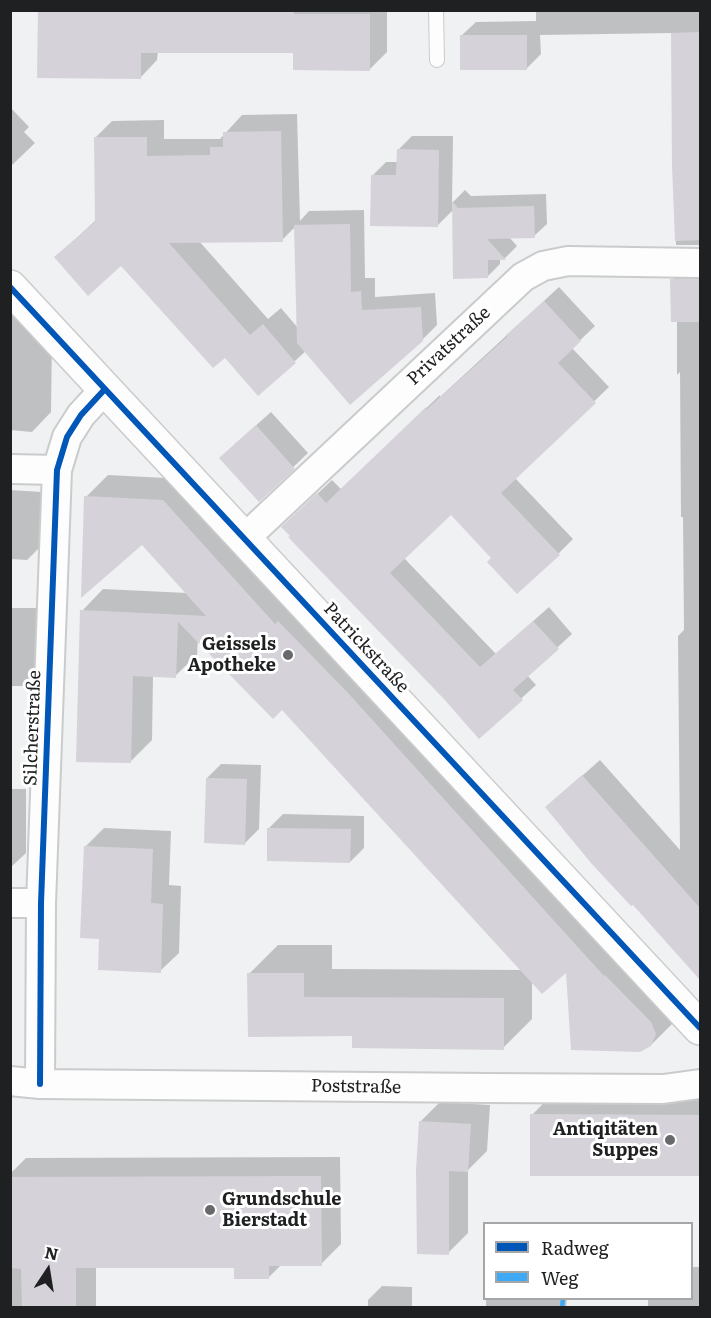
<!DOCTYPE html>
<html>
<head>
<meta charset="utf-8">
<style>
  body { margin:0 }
  #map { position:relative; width:711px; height:1318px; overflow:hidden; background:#eff1f2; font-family:Literata,serif }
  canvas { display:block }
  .frame { position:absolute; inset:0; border:12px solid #1f2021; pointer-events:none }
  .legend { position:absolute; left:483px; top:1222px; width:210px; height:78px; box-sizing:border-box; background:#fff; border:2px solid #a5a6a6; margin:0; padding:8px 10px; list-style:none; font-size:18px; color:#1f2021 }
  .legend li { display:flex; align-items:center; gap:12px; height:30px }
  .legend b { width:30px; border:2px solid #a5a6a6 }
  .north { position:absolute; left:18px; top:1240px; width:60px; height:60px; -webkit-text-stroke:4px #fff; paint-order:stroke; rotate:12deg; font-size:16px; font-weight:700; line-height:24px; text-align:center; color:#1f2021 }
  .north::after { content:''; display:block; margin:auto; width:21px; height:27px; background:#1f2021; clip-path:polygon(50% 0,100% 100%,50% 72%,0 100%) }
</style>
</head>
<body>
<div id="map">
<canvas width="711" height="1318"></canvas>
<div class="frame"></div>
<ul class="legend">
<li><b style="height:8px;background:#0057b8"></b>Radweg</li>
<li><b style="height:8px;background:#3fa9f5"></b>Weg</li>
</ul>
<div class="north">N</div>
</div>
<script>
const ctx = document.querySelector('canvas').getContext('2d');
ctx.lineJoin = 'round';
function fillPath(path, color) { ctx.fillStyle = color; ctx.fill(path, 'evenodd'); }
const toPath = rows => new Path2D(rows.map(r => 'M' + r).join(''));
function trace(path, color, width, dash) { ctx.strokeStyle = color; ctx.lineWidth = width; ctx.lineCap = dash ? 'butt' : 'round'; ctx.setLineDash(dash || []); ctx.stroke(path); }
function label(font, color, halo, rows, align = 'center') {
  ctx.font = font + ' Literata,serif'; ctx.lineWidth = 6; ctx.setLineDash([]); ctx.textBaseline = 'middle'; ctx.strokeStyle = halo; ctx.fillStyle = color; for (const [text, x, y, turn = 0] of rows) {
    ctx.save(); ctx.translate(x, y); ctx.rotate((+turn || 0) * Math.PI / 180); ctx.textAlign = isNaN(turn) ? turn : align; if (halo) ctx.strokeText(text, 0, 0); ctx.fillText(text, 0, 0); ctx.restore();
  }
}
fillPath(toPath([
  [39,10,387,10,387,52,370,69,295,51,158,51,157,60,141,77],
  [536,10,700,10,700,245,676,245,673,165,673,33,540,35,541,54,526,69,461,36,476,22,536,21],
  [10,107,29,127,24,132,35,143,10,167],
  [297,114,300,221,309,211,364,210,365,278,375,278,375,297,435,293,437,325,422,340,306,351,258,394,225,356,121,264,56,257,96,220,95,138,112,121,164,120,164,139,220,139,242,115],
  [295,227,298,328,281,308,268,319,199,241,282,240],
  [412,136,453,136,452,203,465,190,471,196,546,194,547,224,534,236,509,237,517,246,505,258,500,258,500,264,488,276,454,209,438,225,372,176,386,162,398,162,398,150],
  [688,263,700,263,700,977,547,807,600,760,680,850,678,636,684,630,683,517,681,517,680,372,677,375,677,320,672,280],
  [559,287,595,326,572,348,609,387,515,478,573,539,558,554,493,558,451,513,404,558,496,654,549,607,572,634,527,675,536,685,479,737,298,512,332,480,341,489,440,395,440,397],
  [10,293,52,338,51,412,32,432,10,430],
  [271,412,308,453,259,500,235,444],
  [108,475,185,479,673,1023,651,1045,568,970,532,981,532,1019,503,1048,354,1035,249,974,278,945,332,945,332,969,522,970,282,708,198,639,197,655,175,676,153,675,152,740,130,762,82,611,103,589,187,593,142,543,86,497],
  [10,490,42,492,41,546,27,560,10,559],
  [10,608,37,608,37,672,23,686,10,686],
  [221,764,261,765,259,829,245,843,207,778],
  [10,789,26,789,26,853,10,868],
  [283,814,364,816,364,848,350,862,269,828],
  [104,828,171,831,169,885,181,886,179,953,160,971,101,937,85,847],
  [560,1086,700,1087,700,1175,531,1174,532,1115],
  [440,1102,490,1105,487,1151,468,1170,468,1233,448,1253,420,1122],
  [340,1157,341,1244,321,1264,282,1264,268,1278,236,1266,96,1267,96,1308,10,1308,10,1174,26,1158],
  [692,1267,700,1267,700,1308,648,1308,648,1298,692,1298],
  [382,1286,412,1287,412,1308,368,1308,368,1300],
  [486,1298,567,1298,566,1308,486,1308]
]), '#0003');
fillPath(toPath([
  [38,10,294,10,294,14,370,14,370,71,293,70,293,53,141,53,141,79,37,78],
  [700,32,700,240,675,241,672,165,671,33],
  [460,35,527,35,527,70,460,70],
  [281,131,283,242,169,243,250,335,263,324,296,363,258,396,225,358,213,368,121,266,88,296,54,257,95,222,94,137,147,137,147,156,210,155,210,147,223,147,223,132],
  [397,149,439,150,438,227,370,226,371,175,396,175],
  [452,201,458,208,534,206,535,238,487,239,506,260,488,260,488,278,453,279],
  [350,224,351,292,361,291,362,310,421,307,423,341,350,405,297,343,294,225],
  [670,279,700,279,700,322,671,322],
  [544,301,581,341,558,363,596,403,501,493,560,555,517,594,487,562,491,558,451,515,390,573,480,667,533,621,559,649,513,690,523,700,479,739,443,698,288,537,290,536,281,527,317,493,326,503,426,407,426,410,507,337,506,335],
  [256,425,295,469,259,502,219,458],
  [84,496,163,500,275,624,278,621,348,693,604,976,605,975,651,1022,656,1034,651,1046,640,1052,571,1050,566,973,542,994,282,710,273,719,178,622,176,678,133,676,131,763,76,762,80,610,206,616,142,545,81,598],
  [582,775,700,908,700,980,633,905,631,906,591,863,545,807],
  [206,778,247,779,245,845,204,843],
  [267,828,351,829,350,863,267,861],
  [84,846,153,849,151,903,163,904,161,973,98,970,99,939,80,938],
  [247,973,304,973,304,997,504,998,504,1050,352,1048,352,1036,248,1037],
  [530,1114,700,1115,700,1176,530,1176],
  [419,1121,471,1124,468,1172,449,1171,449,1255,417,1254,416,1170],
  [321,1176,322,1266,269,1266,269,1279,234,1279,234,1268,76,1268,76,1308,22,1308,21,1269,10,1268,10,1177]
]), '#d6d2d9');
const lane = toPath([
  [436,10,437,60]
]);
const street = toPath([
  [10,469,57,470],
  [244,539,523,277,543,266,568,261,700,263],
  [10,903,41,903],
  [10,1081,40,1084,488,1088,663,1089,700,1084],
  [40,1084,41,903,57,470,67,437,81,415,105,389]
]);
const secondary = toPath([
  [10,287,700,1028]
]);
trace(lane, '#cacbcb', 16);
trace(street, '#cacbcb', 32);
trace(secondary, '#cacbcb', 36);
trace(lane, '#fdfdfd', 14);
trace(street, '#fdfdfd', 28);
trace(secondary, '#fdfdfd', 33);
trace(toPath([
  [562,1308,563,1298]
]), '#3fa9f5', 4.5, [9, 4.5]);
trace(toPath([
  [10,287,700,1028],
  [40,1084,41,903,57,470,67,437,81,415,105,389]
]), '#0057b8', 6);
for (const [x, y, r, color] of [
  [288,655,6,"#68696a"],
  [670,1140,6,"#68696a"],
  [210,1210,6,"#68696a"]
]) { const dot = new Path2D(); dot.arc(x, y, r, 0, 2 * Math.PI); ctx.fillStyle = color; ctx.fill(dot); trace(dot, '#fff', 2); }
label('18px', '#1f2021', '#fff', [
  ["Privatstraße",449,346,-43],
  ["Patrickstraße",366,648,47],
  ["Silcherstraße",33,728,-88],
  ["Poststraße",356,1087,1]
]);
label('bold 18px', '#1f2021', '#fff', [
  ["Geissels",276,645],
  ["Apotheke",276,666],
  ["Antiqitäten",658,1130],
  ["Suppes",658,1151],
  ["Grundschule",222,1200,"left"],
  ["Bierstadt",222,1221,"left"]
], 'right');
</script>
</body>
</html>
